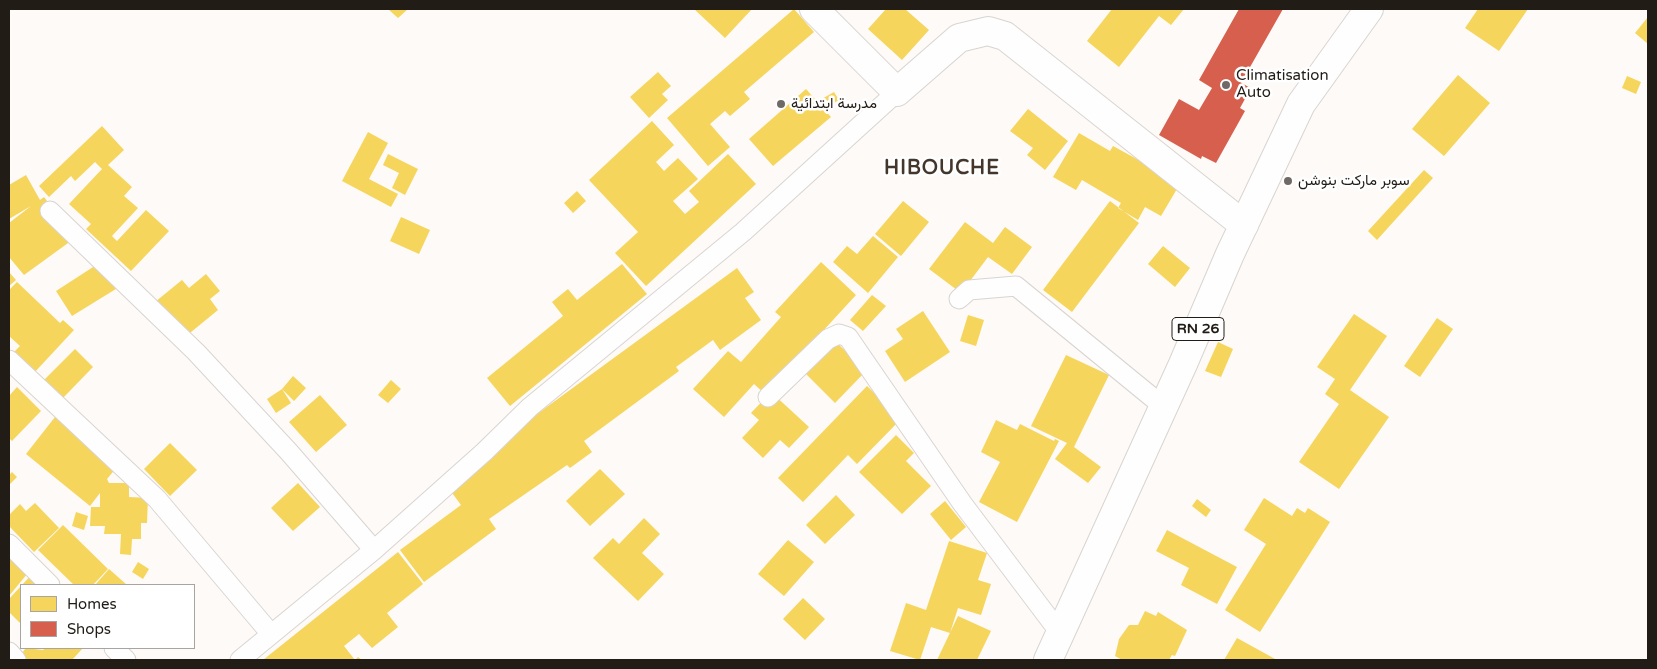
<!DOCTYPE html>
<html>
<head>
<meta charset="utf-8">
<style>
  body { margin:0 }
  #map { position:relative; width:1657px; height:669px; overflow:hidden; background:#fdfaf8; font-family:"Varela Round",sans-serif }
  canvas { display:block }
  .frame { position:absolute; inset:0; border:10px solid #221c17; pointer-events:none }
  .legend { position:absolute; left:20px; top:584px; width:175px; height:65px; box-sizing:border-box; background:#fff; border:1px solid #a7a4a2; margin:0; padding:6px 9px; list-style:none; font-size:15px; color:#221c17 }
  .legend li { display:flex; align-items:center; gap:10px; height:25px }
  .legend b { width:25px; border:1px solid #a7a4a2 }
</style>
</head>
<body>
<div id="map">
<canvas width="1657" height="669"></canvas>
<div class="frame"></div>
<ul class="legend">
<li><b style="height:14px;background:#f6d55c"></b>Homes</li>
<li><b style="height:14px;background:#d6604d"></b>Shops</li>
</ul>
</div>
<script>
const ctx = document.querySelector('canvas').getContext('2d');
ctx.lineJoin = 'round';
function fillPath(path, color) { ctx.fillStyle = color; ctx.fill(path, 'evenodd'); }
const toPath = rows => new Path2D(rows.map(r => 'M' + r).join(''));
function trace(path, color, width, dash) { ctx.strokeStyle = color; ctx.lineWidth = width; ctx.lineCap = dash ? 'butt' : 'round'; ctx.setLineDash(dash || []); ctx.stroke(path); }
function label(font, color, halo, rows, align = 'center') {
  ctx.font = font + ' "Varela Round",Vazirmatn,sans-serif'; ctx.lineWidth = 5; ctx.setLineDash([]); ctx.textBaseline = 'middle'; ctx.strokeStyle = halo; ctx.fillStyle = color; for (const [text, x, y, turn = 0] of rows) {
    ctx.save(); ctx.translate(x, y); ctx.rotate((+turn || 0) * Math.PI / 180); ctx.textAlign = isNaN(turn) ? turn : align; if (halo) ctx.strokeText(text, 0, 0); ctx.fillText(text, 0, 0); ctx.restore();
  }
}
fillPath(toPath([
  [388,9,408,9,398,18],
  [694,9,752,9,725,38],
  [794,9,814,32,744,92,750,99,730,116,725,111,710,124,730,147,708,166,667,118],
  [886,9,905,9,929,30,902,60,868,29],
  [1112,9,1184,9,1171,25,1159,16,1119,67,1087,41],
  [1478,9,1528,9,1499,51,1465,28],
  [1648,17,1648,44,1635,33],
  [658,72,671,86,662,94,668,100,649,118,630,97],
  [1458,75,1490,103,1444,156,1412,129],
  [1627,76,1641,82,1636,94,1622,88],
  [806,89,831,117,773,166,749,139],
  [834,92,839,100,825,108,820,100],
  [1028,109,1068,141,1045,170,1027,155,1033,148,1010,131],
  [652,121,674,145,656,162,664,171,678,158,698,179,673,201,685,214,699,202,689,191,728,154,756,184,646,286,615,253,638,232,589,180],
  [102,126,124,150,108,165,132,187,124,196,138,208,112,236,117,241,146,210,169,231,131,271,86,229,91,224,69,204,102,169,95,162,75,181,71,176,49,197,39,186],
  [368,132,388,143,369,179,398,194,391,207,342,181],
  [1079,133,1110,151,1113,146,1144,163,1184,177,1161,216,1145,207,1138,220,1118,208,1121,203,1082,180,1076,190,1053,177],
  [388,154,418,169,405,195,392,188,399,173,383,165],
  [1424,170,1433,178,1377,240,1368,231],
  [26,175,40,200,44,197,75,238,24,275,9,257,9,223,31,206,9,219,9,185],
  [577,191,586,201,573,213,564,203],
  [903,201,929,222,901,256,875,234],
  [1110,201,1139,223,1072,312,1043,290],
  [401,217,430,230,419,254,390,241],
  [965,222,993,243,1005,227,1032,247,1012,274,988,257,961,293,929,269],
  [873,236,898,257,868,293,833,262,847,246,857,254],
  [1163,246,1190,268,1175,287,1148,264],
  [107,258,124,284,72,316,56,291],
  [821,262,856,295,765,394,754,384,724,417,693,389,728,351,741,362,781,317,775,312],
  [622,264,647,294,510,406,487,378,563,316,552,302,568,289,577,300],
  [737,268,754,292,745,298,761,320,720,350,713,340,676,367,679,371,584,441,592,452,570,468,567,465,489,519,496,529,424,582,400,550,461,505,444,482],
  [9,272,16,280,9,286],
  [206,274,220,291,210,299,218,310,185,337,155,302,182,280,189,288],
  [17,282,60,323,63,320,74,330,33,374,12,354,20,346,9,336,9,290],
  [872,295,886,306,863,331,850,320],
  [923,311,950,352,905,382,885,351,903,339,896,329],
  [1354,314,1387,336,1350,390,1389,417,1339,489,1299,462,1339,404,1325,394,1335,379,1317,367],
  [968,315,984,320,976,346,960,341],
  [1437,318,1453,329,1420,377,1404,366],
  [834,340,866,371,835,403,803,371],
  [1218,342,1233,349,1221,377,1205,371],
  [75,349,93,367,62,399,44,380],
  [1066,355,1109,375,1074,447,1101,467,1088,483,1055,459,1067,443,1031,426],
  [293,376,306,388,294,401,282,389],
  [391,380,401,389,388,403,378,395],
  [867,386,901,419,857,464,848,455,803,502,778,478],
  [17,387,41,411,12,441,9,438,9,396],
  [282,389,291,403,276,413,267,399],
  [771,392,809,427,789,448,780,440,763,458,742,438,759,420,751,413],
  [320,395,347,425,316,452,289,422],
  [55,417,117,467,107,479,109,483,129,483,129,497,148,498,147,523,141,523,141,539,132,539,131,555,120,554,121,534,104,534,105,526,90,526,91,507,100,507,100,493,90,506,26,454],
  [996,420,1017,430,1020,424,1054,441,1055,439,1059,441,1017,522,979,502,1000,462,981,452],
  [896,435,914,453,906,461,931,486,902,514,859,472],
  [170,443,197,470,170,496,144,469],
  [600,469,625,494,590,526,566,501],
  [12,472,17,477,10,484,9,475],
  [298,483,320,507,293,531,271,508],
  [836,495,855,515,825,544,806,525],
  [1264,498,1292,516,1297,508,1305,513,1308,508,1330,522,1260,632,1225,610,1266,544,1244,530],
  [1197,499,1211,510,1206,517,1192,506],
  [945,501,966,527,951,540,930,514],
  [35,503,59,528,34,552,9,526,9,515,20,504,26,511],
  [76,512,88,516,84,530,72,526],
  [644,518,660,534,642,553,664,574,638,601,593,558,613,538,619,544],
  [63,525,108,569,93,585,74,585,38,550],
  [1167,530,1237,567,1217,604,1181,585,1189,568,1156,551],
  [788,540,814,562,784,596,758,574],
  [949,541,987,553,978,580,991,584,981,615,958,608,950,633,931,627,920,660,890,651,906,603,926,610],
  [398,552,423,584,387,613,398,627,372,648,359,634,344,646,355,660,358,657,362,660,263,660],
  [9,556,32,568,9,596],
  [138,562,149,569,143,579,132,572],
  [109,569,127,585,95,585],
  [33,573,46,585,22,585],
  [21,586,21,624,9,612,9,599],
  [803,598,825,619,805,640,783,619],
  [1145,611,1156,616,1158,612,1187,630,1175,656,1172,655,1169,660,1122,660,1115,656,1119,639,1129,625,1138,625],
  [958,616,991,631,977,660,937,660],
  [1237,638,1277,660,1224,660],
  [26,648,43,650,45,648,83,648,72,660,28,660,21,654]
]), '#f6d55c');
fillPath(toPath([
  [1239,9,1283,9,1241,83,1251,88,1240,108,1245,111,1216,163,1202,156,1201,159,1159,135,1179,99,1199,110,1212,88,1199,80]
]), '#d6604d');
const street = toPath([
  [50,211,196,352,289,452,374,550],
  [959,299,969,290,1016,286,1164,407],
  [9,360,157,499,271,634],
  [768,397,828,339,839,334,848,337,962,503,1060,633],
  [9,544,50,585],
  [114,648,126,660],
  [9,652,16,660],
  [240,660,374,550,484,452,530,407,743,232,897,92]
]);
const secondary = toPath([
  [814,9,897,92,959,38,988,31,1005,36,1244,225]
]);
const primary = toPath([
  [1048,660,1183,364,1230,254,1301,104,1369,9]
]);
trace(street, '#d9d4d0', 21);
trace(secondary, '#d9d4d0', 30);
trace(primary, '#d9d4d0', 30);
trace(street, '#fffefe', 19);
trace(secondary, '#fffefe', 28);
trace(primary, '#fffefe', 28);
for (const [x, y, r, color] of [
  [1226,85,5,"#6f6a66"],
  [781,104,5,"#6f6a66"],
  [1288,181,5,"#6f6a66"]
]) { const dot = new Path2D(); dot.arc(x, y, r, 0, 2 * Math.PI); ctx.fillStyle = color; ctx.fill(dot); trace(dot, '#fff', 2); }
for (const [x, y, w] of [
  [1198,329,52]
]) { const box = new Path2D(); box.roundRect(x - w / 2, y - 11.5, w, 23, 4); ctx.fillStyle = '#fff'; ctx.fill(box); trace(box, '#221c17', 1); }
label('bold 14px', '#221c17', null, [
  ["RN 26",1198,329]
]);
label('15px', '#221c17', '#fff', [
  ["Climatisation",1236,76],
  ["Auto",1236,93],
  ["مدرسة ابتدائية",791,104],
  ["سوبر ماركت بنوشن",1298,181]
], 'left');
ctx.letterSpacing = '1px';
label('bold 20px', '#45362c', '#fff', [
  ["HIBOUCHE",942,169]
]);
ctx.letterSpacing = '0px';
</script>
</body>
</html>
